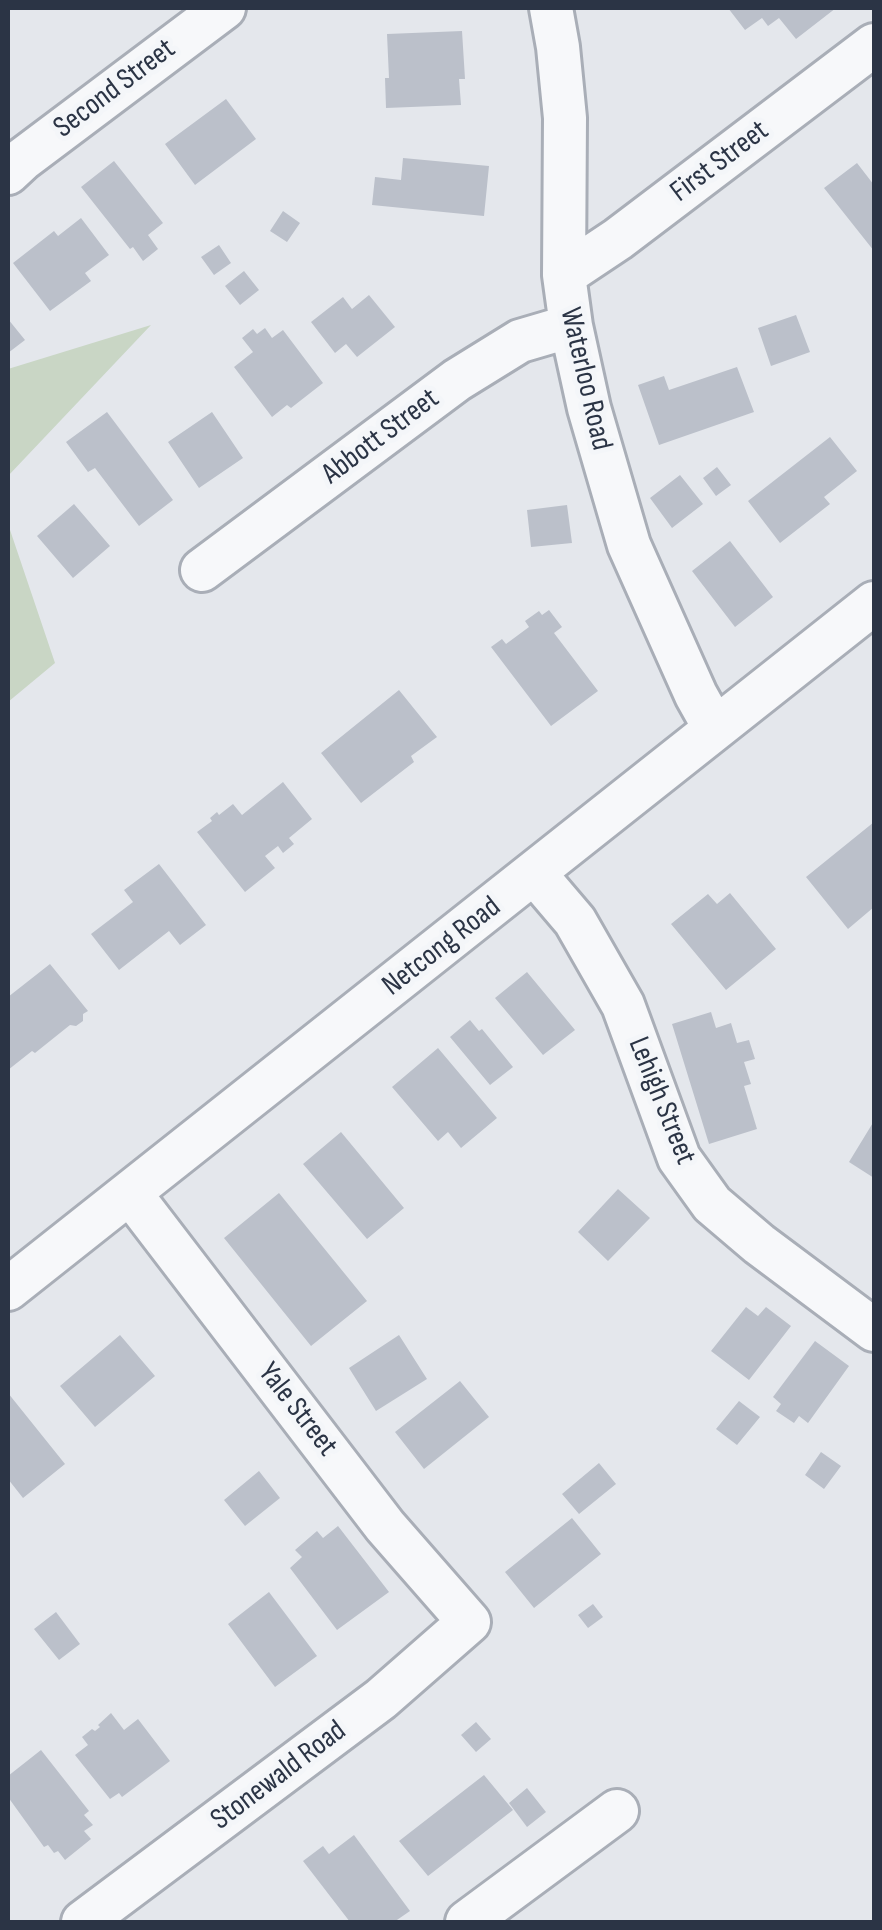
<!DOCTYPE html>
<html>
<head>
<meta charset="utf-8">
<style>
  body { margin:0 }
  #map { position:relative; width:882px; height:1930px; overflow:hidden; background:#e4e7ec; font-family:"Sofia Sans Condensed",sans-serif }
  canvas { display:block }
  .frame { position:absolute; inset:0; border:10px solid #2b3445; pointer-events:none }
</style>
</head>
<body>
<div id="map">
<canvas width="882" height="1930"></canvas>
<div class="frame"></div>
</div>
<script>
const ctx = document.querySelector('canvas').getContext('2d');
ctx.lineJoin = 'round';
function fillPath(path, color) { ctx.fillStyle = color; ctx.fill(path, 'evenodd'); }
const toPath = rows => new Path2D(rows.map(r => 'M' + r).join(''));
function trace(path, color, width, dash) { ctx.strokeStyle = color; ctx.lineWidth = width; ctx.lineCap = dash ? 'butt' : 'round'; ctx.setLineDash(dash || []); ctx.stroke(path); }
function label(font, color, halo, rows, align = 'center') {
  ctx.font = font + ' "Sofia Sans Condensed",sans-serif'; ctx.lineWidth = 10; ctx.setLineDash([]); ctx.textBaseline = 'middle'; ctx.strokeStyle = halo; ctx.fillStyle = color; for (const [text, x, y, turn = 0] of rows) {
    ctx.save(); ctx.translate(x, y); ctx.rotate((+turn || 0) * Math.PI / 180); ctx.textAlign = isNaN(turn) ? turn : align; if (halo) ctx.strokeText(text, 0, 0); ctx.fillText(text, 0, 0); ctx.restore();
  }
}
fillPath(toPath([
  [151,325,8,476,8,369],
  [8,524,55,663,8,702]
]), '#c9d6c5');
fillPath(toPath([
  [728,8,836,8,796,39,779,18,768,26,762,18,745,30],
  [462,31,465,79,459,79,461,105,386,108,385,78,389,78,387,34],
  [226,99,256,139,195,185,165,144],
  [403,158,489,166,484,216,372,205,375,177,401,180],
  [114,161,163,223,148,235,158,249,143,261,133,247,130,249,81,187],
  [857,163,874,185,874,251,824,188],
  [283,211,300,223,287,242,270,231],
  [81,218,109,255,85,273,91,281,50,311,13,263,54,231,58,236],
  [219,245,231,263,214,275,201,257],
  [244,271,259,290,240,305,225,286],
  [369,295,395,327,357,357,346,344,335,353,311,322,343,297,352,309],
  [796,315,810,352,771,366,758,328],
  [8,319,25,340,8,353],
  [265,328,272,338,283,330,323,383,291,408,287,405,272,417,234,367,253,352,242,338,253,329,257,334],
  [737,367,754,412,659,445,638,385,664,376,669,390],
  [107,412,173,500,139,526,95,468,88,472,66,442],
  [212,412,243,458,199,488,168,442],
  [830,437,857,471,824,497,830,504,780,543,748,501],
  [717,467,731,485,716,496,703,478],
  [680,475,703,504,672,528,650,498],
  [74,504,110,546,73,578,37,536],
  [567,505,572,543,531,547,527,510],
  [730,541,773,597,735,627,692,571],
  [549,610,562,627,554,633,598,691,551,726,491,647,502,639,506,644,529,627,525,621,539,611,542,615],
  [399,690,437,737,411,756,414,762,361,803,321,753],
  [283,782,312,819,289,838,294,844,283,853,278,846,265,856,275,868,245,892,197,832,212,821,210,818,217,812,219,815,233,804,242,815],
  [874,822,874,907,848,929,806,877],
  [159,864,206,925,180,945,169,931,119,970,91,934,133,902,124,890],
  [730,893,776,949,726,990,671,924,708,894,717,904],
  [50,964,88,1011,83,1014,83,1021,76,1026,70,1025,35,1053,32,1051,8,1070,8,997],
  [527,972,575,1030,543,1055,495,998],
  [711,1012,716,1028,731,1023,737,1043,749,1040,755,1059,744,1062,751,1084,744,1086,757,1129,709,1144,672,1024],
  [470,1020,479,1031,482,1029,513,1067,490,1085,450,1037],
  [438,1048,497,1118,461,1148,448,1132,438,1141,392,1087],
  [874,1121,874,1178,849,1162],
  [341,1132,404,1208,367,1239,303,1164],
  [618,1189,650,1218,608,1261,578,1232],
  [279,1193,367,1301,311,1346,224,1238],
  [746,1307,758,1316,766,1307,791,1326,749,1380,711,1351],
  [120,1335,155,1376,95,1427,60,1386],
  [399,1335,427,1379,376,1411,349,1368],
  [815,1341,849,1366,808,1423,799,1416,794,1423,776,1411,781,1404,773,1397],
  [460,1381,489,1417,424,1469,395,1432],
  [8,1393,65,1464,23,1498,8,1479],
  [739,1401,760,1417,737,1445,716,1429],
  [821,1452,841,1466,824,1489,805,1475],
  [599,1463,616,1484,579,1514,562,1494],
  [259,1471,280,1498,245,1526,224,1500],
  [572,1518,601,1554,534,1608,505,1572],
  [338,1526,389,1592,337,1630,290,1568,302,1557,295,1550,317,1531,323,1538],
  [269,1592,317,1656,275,1687,228,1624],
  [593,1604,603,1617,588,1628,578,1615],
  [56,1612,80,1644,59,1660,34,1629],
  [111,1713,124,1730,138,1719,170,1761,122,1797,119,1793,110,1799,75,1755,88,1745,82,1737,92,1729,95,1731,100,1727,98,1725],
  [476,1722,491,1739,476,1752,461,1735],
  [41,1750,89,1811,84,1815,93,1825,84,1831,91,1839,65,1860,58,1851,54,1853,48,1845,44,1847,8,1797,8,1776],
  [484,1775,513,1810,428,1876,399,1841],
  [527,1788,546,1812,527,1827,509,1803],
  [354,1835,410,1911,394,1922,350,1922,303,1861,323,1846,329,1854]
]), '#bbc0ca');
const minor = toPath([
  [551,8,558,47,565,118,564,275,571,326,589,408,629,545,696,695,715,729],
  [8,173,23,159,224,8],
  [564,275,618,239,874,45],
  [202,570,457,380,520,341,571,326],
  [535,874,575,921,623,1005,679,1158,712,1204,759,1244,874,1330],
  [8,1289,874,603],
  [83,1922,381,1699,469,1622,385,1526,130,1193],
  [467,1922,617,1811]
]);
trace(minor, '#a9aeb7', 48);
trace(minor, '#f7f8fa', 42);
label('30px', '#2b3445', '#f4f6f9', [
  ["Second Street",115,89,-37],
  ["First Street",720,162,-37],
  ["Waterloo Road",585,379,77],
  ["Abbott Street",381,437,-37],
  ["Netcong Road",442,947,-38],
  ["Lehigh Street",661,1101,68],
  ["Yale Street",297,1410,52],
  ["Stonewald Road",279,1776,-37]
]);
</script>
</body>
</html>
